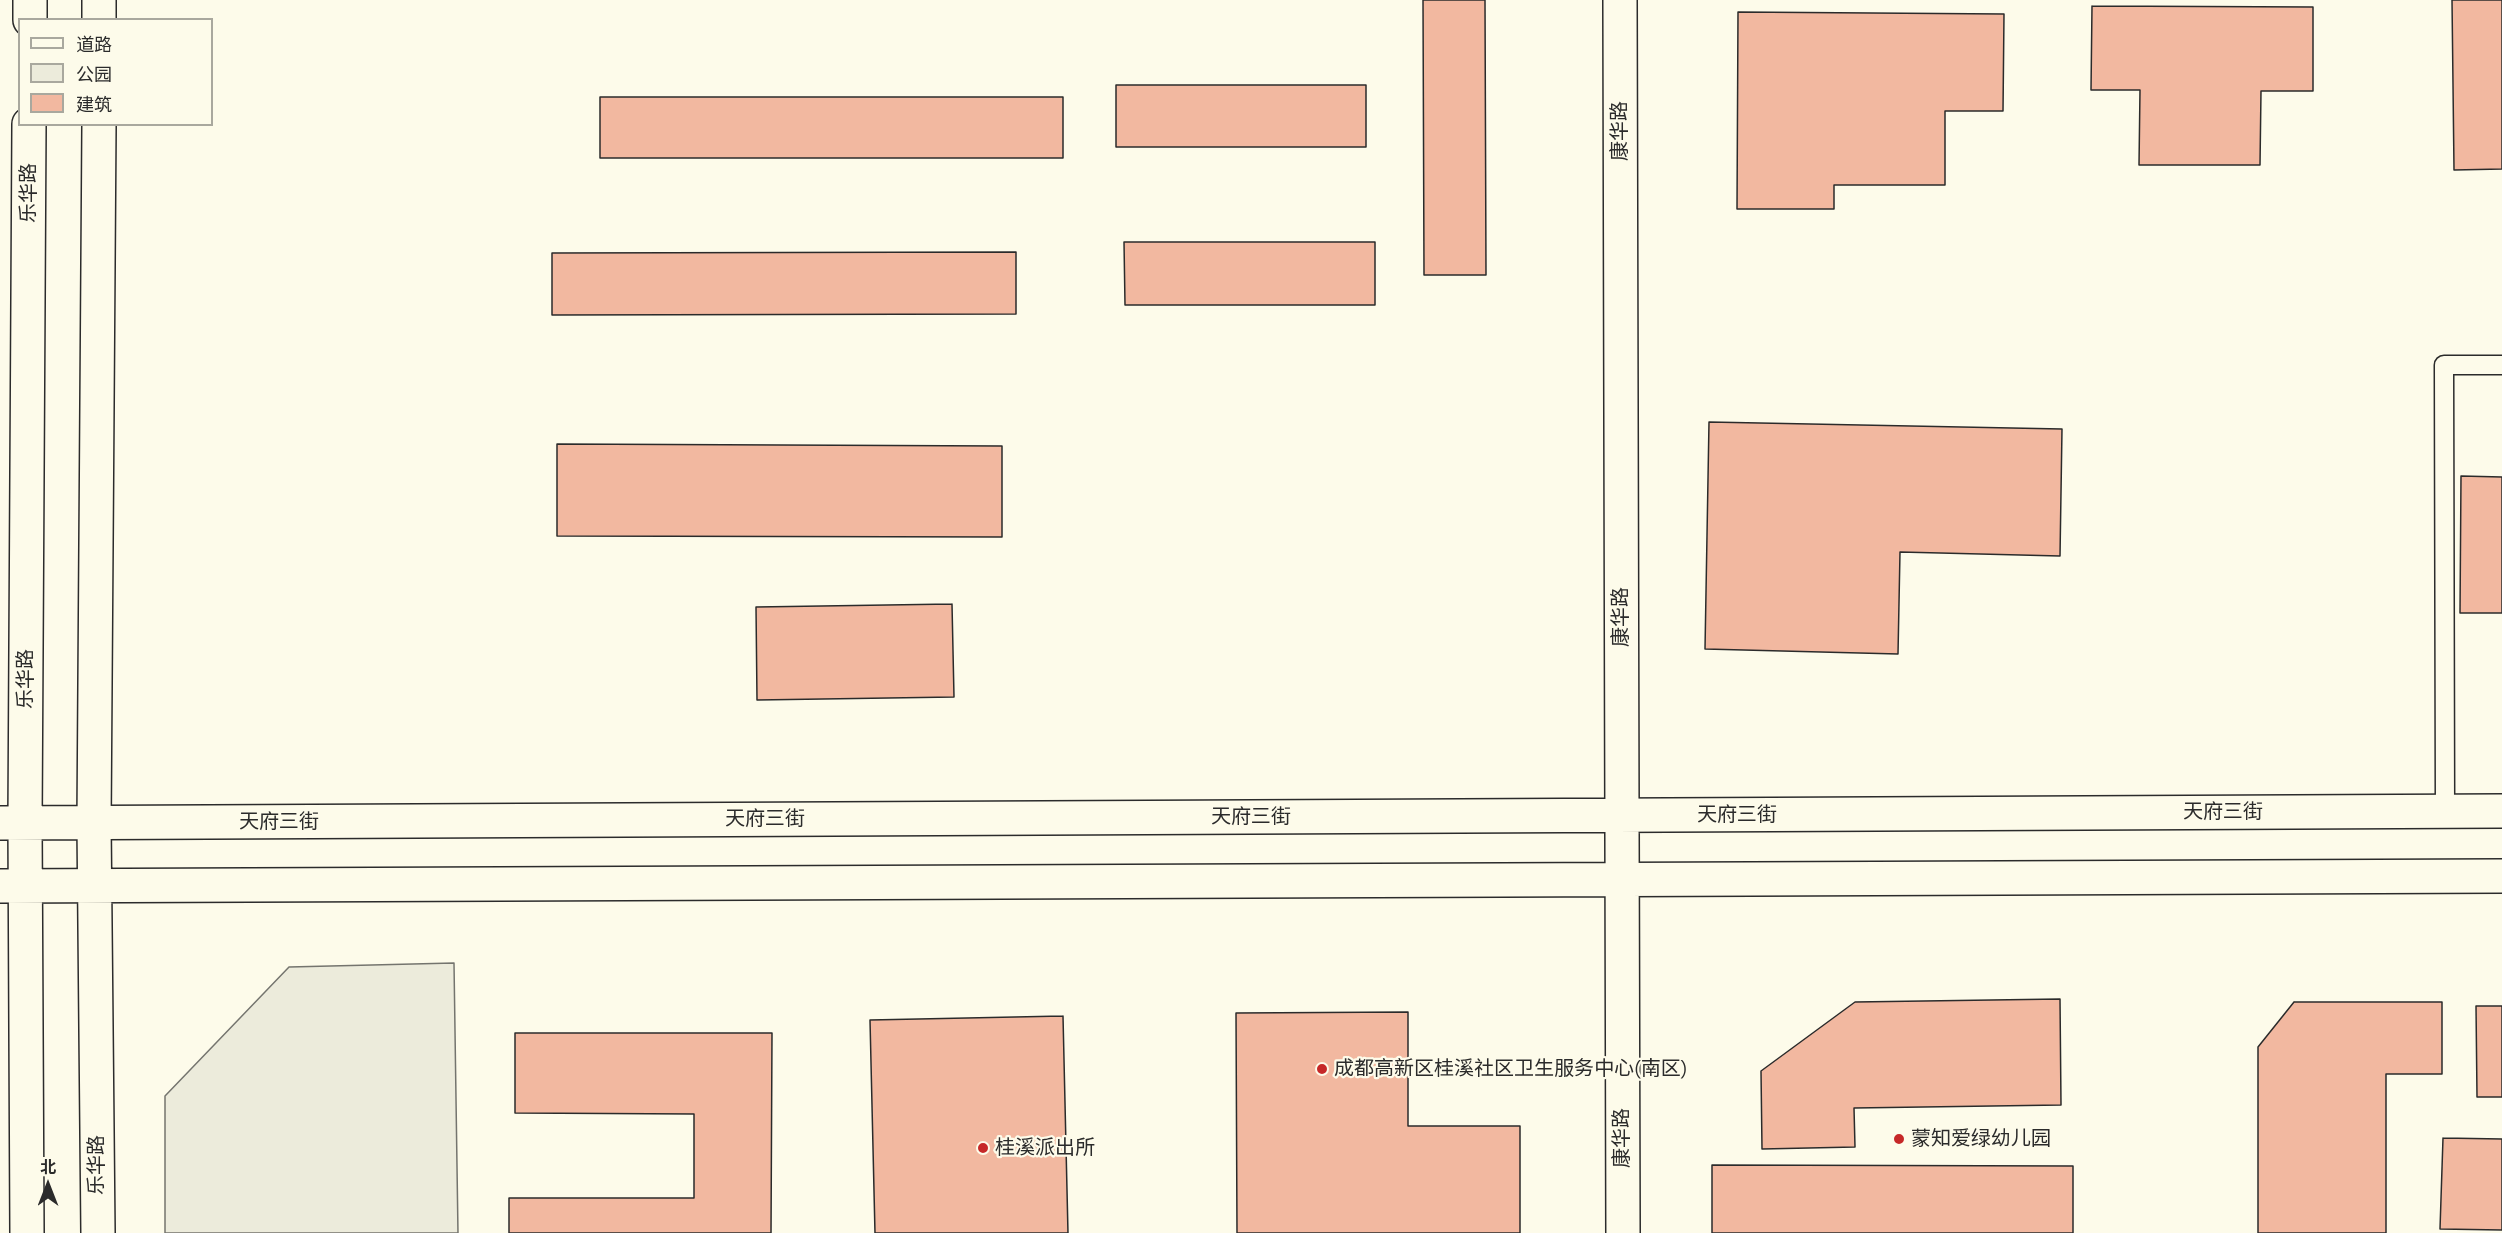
<!DOCTYPE html>
<html>
<head>
<meta charset="utf-8">
<style>
  body { margin:0 }
  #map { position:relative; width:2502px; height:1233px; overflow:hidden; background:#fdfbea; font-family:"IBM Plex Sans","Noto Sans SC",sans-serif }
  canvas { display:block }
  .legend { position:absolute; left:18px; top:18px; width:195px; height:108px; box-sizing:border-box; background:#fdfbea; border:2px solid #a9a89e; margin:0; padding:8px 10px; list-style:none; font-size:18px; color:#2b2b2b }
  .legend li { display:flex; align-items:center; gap:12px; height:30px }
  .legend b { width:30px; border:2px solid #a9a89e }
  .north { position:absolute; left:18px; top:1155px; width:60px; height:60px; -webkit-text-stroke:4px #fdfbea; paint-order:stroke; rotate:0deg; font-size:16px; font-weight:700; line-height:24px; text-align:center; color:#2b2b2b }
  .north::after { content:''; display:block; margin:auto; width:21px; height:27px; background:#2b2b2b; clip-path:polygon(50% 0,100% 100%,50% 72%,0 100%) }
</style>
</head>
<body>
<div id="map">
<canvas width="2502" height="1233"></canvas>
<ul class="legend">
<li><b style="height:8px;background:#fdfbea"></b>道路</li>
<li><b style="height:16px;background:#ecebdb"></b>公园</li>
<li><b style="height:16px;background:#f2b8a0"></b>建筑</li>
</ul>
<div class="north">北</div>
</div>
<script>
const ctx = document.querySelector('canvas').getContext('2d');
ctx.lineJoin = 'round';
function fillPath(path, color) { ctx.fillStyle = color; ctx.fill(path, 'evenodd'); }
const toPath = rows => new Path2D(rows.map(r => 'M' + r).join(''));
function trace(path, color, width, dash) { ctx.strokeStyle = color; ctx.lineWidth = width; ctx.lineCap = dash ? 'butt' : 'round'; ctx.setLineDash(dash || []); ctx.stroke(path); }
function label(font, color, halo, rows, align = 'center') {
  ctx.font = font + ' "IBM Plex Sans","Noto Sans SC",sans-serif'; ctx.lineWidth = 4.5; ctx.setLineDash([]); ctx.textBaseline = 'middle'; ctx.strokeStyle = halo; ctx.fillStyle = color; for (const [text, x, y, turn = 0] of rows) {
    ctx.save(); ctx.translate(x, y); ctx.rotate((+turn || 0) * Math.PI / 180); ctx.textAlign = isNaN(turn) ? turn : align; if (halo) ctx.strokeText(text, 0, 0); ctx.fillText(text, 0, 0); ctx.restore();
  }
}
const green = toPath([
  [454,963,458,1233,165,1233,165,1096,289,967,454,963]
]);
fillPath(green, '#ecebdb');
trace(green, '#74746e', 1.5);
const building = toPath([
  [1423,0,1485,0,1486,275,1424,275,1423,0],
  [2452,0,2502,0,2502,169,2454,170,2452,0],
  [2092,6,2313,7,2313,91,2261,91,2260,165,2139,165,2140,90,2091,90,2092,6],
  [1738,12,2004,14,2003,111,1945,111,1945,185,1834,185,1834,209,1737,209,1738,12],
  [1116,85,1366,85,1366,147,1116,147,1116,85],
  [600,97,1063,97,1063,158,600,158,600,97],
  [1124,242,1375,242,1375,305,1125,305,1124,242],
  [1016,252,1016,314,552,315,552,253,1016,252],
  [1709,422,2062,429,2060,556,1900,552,1898,654,1705,649,1709,422],
  [557,444,1002,446,1002,537,557,536,557,444],
  [2461,476,2502,477,2502,613,2460,613,2461,476],
  [952,604,954,697,757,700,756,607,952,604],
  [2060,999,2061,1105,1854,1108,1855,1147,1762,1149,1761,1071,1855,1002,2060,999],
  [2294,1002,2442,1002,2442,1074,2386,1074,2386,1233,2258,1233,2258,1047,2294,1002],
  [2476,1006,2502,1006,2502,1097,2477,1097,2476,1006],
  [1408,1012,1408,1126,1520,1126,1520,1233,1237,1233,1236,1013,1408,1012],
  [1063,1016,1068,1233,875,1233,870,1020,1063,1016],
  [515,1033,772,1033,771,1233,509,1233,509,1198,694,1198,694,1114,515,1113,515,1033],
  [2443,1138,2502,1139,2502,1230,2440,1229,2443,1138],
  [1712,1165,2073,1166,2073,1233,1712,1233,1712,1165]
]);
fillPath(building, '#f2b8a0');
trace(building, '#2b2b2b', 1.5);
const service = toPath([
  [2445,811,2444,365,2502,365]
]);
const tertiary = toPath([
  [1620,0,1623,1233],
  [30,20,30,0],
  [99,20,99,0],
  [0,823,2502,811],
  [0,886,2502,876],
  [27,1233,25,823,29,124],
  [98,1233,94,823,99,124]
]);
trace(service, '#2b2b2b', 21);
trace(tertiary, '#2b2b2b', 36);
trace(service, '#fdfbea', 18);
trace(tertiary, '#fdfbea', 33);
for (const [x, y, r, color] of [
  [1322,1069,6,"#c62828"],
  [1899,1139,6,"#c62828"],
  [983,1148,6,"#c62828"]
]) { const dot = new Path2D(); dot.arc(x, y, r, 0, 2 * Math.PI); ctx.fillStyle = color; ctx.fill(dot); trace(dot, '#fdfbea', 2); }
label('20px', '#2b2b2b', '#fdfbea', [
  ["康华路",1620,131,-90],
  ["乐华路",29,193,-90],
  ["康华路",1621,617,-90],
  ["乐华路",26,679,-90],
  ["天府三街",2223,812],
  ["天府三街",1737,815],
  ["天府三街",1251,817],
  ["天府三街",765,819],
  ["天府三街",279,822],
  ["康华路",1622,1138,-90],
  ["乐华路",97,1165,-90]
]);
label('20px', '#2b2b2b', '#fdfbea', [
  ["成都高新区桂溪社区卫生服务中心(南区)",1334,1069],
  ["蒙知爱绿幼儿园",1911,1139],
  ["桂溪派出所",995,1148]
], 'left');
</script>
</body>
</html>
